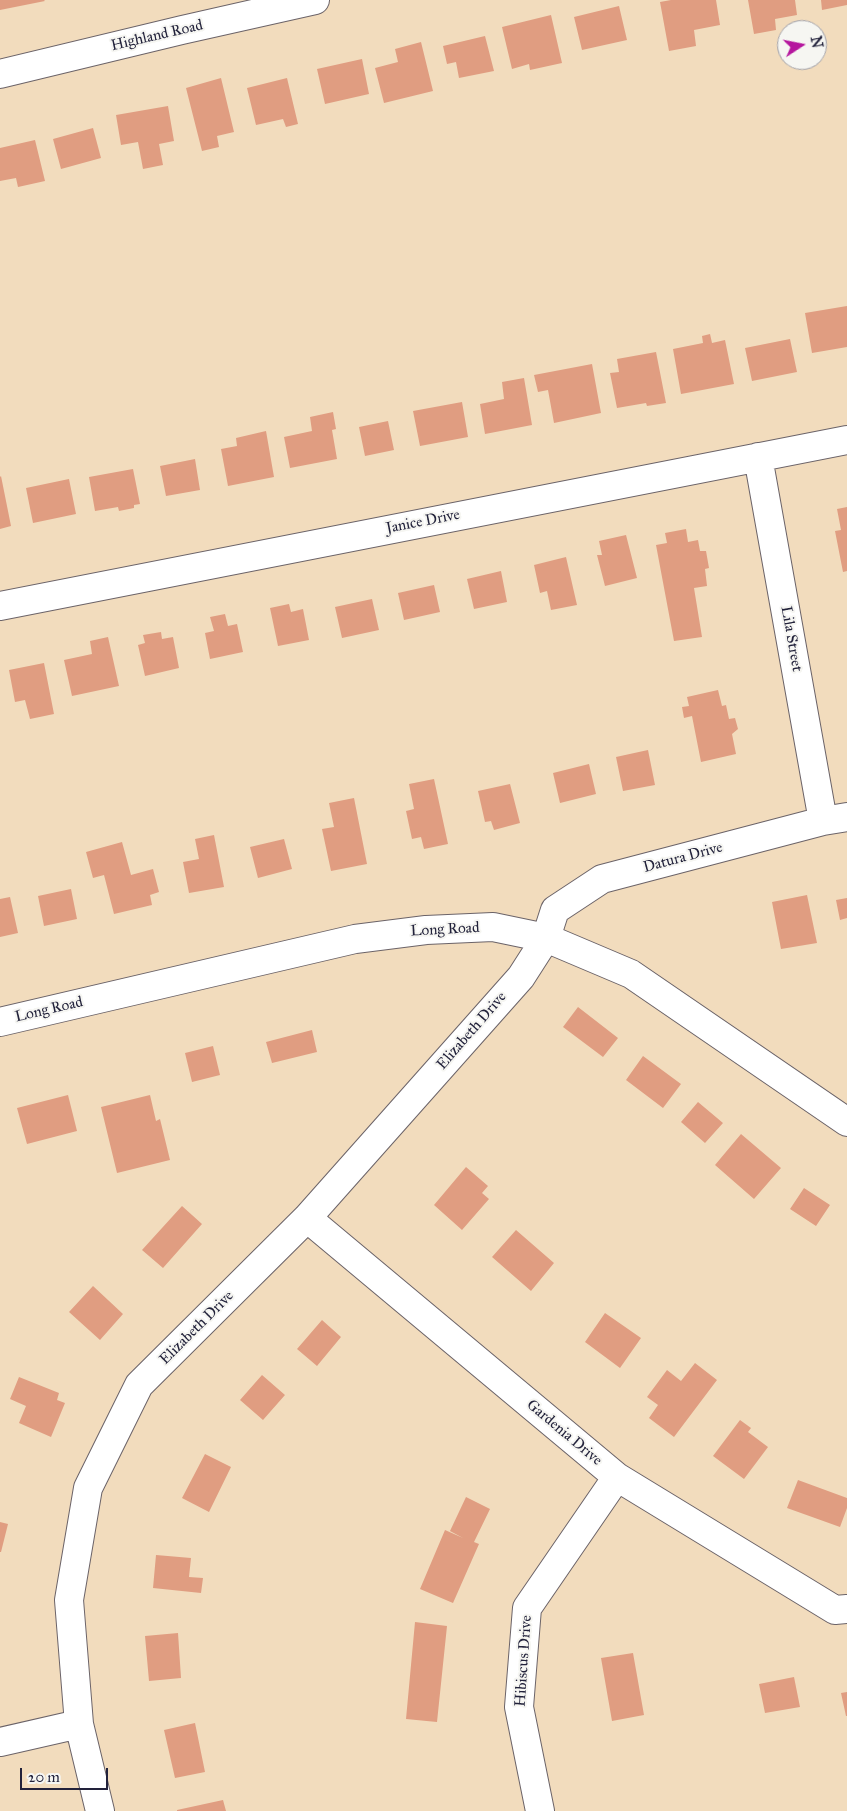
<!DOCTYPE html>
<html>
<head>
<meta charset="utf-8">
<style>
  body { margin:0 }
  #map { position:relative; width:847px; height:1811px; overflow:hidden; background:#f2dcbd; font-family:"IM FELL Great Primer",serif }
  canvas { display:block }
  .north { position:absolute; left:777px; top:20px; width:50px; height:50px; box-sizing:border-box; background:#f6f6f2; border:1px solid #a1a1a9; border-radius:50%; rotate:79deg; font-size:14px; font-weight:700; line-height:20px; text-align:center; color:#22223b }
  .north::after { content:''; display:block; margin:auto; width:18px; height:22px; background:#b5179e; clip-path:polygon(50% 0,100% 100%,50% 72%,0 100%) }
  .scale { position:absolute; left:20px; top:1768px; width:88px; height:22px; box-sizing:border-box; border:2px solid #22223b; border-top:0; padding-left:6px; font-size:15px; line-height:18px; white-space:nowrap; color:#22223b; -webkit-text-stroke:4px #f6f6f2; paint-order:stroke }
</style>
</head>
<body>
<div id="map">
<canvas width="847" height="1811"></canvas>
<div class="north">N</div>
<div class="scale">20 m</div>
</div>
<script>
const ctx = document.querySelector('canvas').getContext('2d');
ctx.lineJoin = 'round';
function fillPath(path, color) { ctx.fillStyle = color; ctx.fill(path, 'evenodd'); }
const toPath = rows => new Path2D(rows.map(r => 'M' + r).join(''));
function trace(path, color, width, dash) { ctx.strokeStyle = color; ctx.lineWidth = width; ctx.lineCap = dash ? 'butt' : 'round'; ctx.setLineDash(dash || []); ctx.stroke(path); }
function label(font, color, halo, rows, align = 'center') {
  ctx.font = font + ' "IM FELL Great Primer",serif'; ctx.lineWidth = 4; ctx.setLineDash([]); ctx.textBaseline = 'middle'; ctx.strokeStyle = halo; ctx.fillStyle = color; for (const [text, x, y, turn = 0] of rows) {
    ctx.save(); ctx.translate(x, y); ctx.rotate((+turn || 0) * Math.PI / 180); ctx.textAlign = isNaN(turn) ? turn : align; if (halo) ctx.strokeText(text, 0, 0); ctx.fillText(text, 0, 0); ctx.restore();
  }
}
fillPath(toPath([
  [0,0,44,0,45,1,0,10],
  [671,0,716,0,720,25,694,30,696,46,669,51,660,2],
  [748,0,795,0,797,15,775,19,776,30,754,34],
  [821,0,847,0,847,5,822,10],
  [619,6,627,40,582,50,574,17],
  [551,15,562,63,530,70,529,64,512,69,502,27],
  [485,36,494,71,459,78,456,62,447,64,443,46],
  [421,42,433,91,384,103,375,68,398,62,395,49],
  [362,59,369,94,325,104,317,69],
  [221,78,234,132,217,136,219,147,202,151,186,88],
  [287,78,298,124,286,127,283,119,256,125,247,88],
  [168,106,174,141,159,144,163,165,143,169,138,142,121,145,116,115],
  [93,128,101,158,61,169,53,139],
  [35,140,45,181,18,187,16,178,0,181,0,148],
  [847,306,847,347,812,353,805,313],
  [710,334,712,343,725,340,734,384,681,394,673,349,703,343,702,336],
  [790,339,797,372,752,381,745,348],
  [656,352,666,403,647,406,646,403,617,408,610,373,619,372,617,359],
  [592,364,601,413,554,423,548,390,538,392,534,375],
  [524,378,532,425,485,434,480,404,504,399,502,382],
  [462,402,468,437,420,446,413,411],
  [333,412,336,429,332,430,337,459,290,468,284,437,312,431,310,417],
  [388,421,394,450,365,456,359,427],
  [266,431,274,477,228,486,221,449,237,446,236,438],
  [195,459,200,490,166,496,160,466],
  [133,469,140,504,134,505,134,508,119,511,118,507,95,511,89,477],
  [1,476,11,526,0,529,0,477],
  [69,479,76,514,33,523,26,488],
  [847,507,847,571,843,572,835,531,841,530,837,509],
  [686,529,688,542,698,540,700,551,706,551,709,568,705,569,707,586,694,588,702,637,674,641,656,545,667,543,665,533],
  [626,535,637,578,605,586,597,555,602,555,599,541],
  [566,557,577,605,551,610,547,591,540,593,534,565],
  [501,571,507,602,474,609,467,579],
  [434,585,440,612,404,620,398,593],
  [372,599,379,630,342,638,335,607],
  [289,604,291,612,303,609,309,640,278,646,270,608],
  [225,614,228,626,237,624,243,652,210,659,205,633,214,631,210,617],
  [161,632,162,639,173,637,179,668,145,676,138,645,145,643,143,635],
  [108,637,119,686,72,696,64,660,92,654,90,641],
  [44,663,54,714,30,719,25,700,15,702,9,670],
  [718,690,722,706,726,705,729,719,735,718,738,729,732,734,736,754,701,762,692,716,684,718,682,707,689,706,687,697],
  [648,750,655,785,623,791,616,757],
  [589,764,596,794,560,803,553,773],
  [434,779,448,844,424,849,421,837,412,839,406,811,414,809,409,784],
  [510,784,520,823,494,830,491,821,485,822,478,791],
  [354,798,367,864,331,871,322,829,334,827,329,803],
  [214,835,224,887,189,893,183,862,199,859,195,839],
  [284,839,292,869,258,878,250,847],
  [122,842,131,875,153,869,159,892,150,895,152,905,114,914,104,875,93,878,86,852],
  [71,889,77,919,44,926,38,896],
  [807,895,817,943,781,949,772,902],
  [10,897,18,933,0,937,0,899],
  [847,898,847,918,840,920,836,900],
  [578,1007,618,1038,603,1057,563,1027],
  [312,1030,317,1052,272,1063,266,1042],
  [213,1046,220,1075,192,1082,185,1053],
  [643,1056,681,1084,663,1108,626,1080],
  [68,1095,77,1131,27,1144,17,1108],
  [150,1095,156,1121,160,1119,170,1160,117,1173,101,1107],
  [698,1102,723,1123,705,1143,681,1122],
  [741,1134,781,1168,754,1199,715,1165],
  [466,1167,488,1186,482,1193,489,1199,462,1230,434,1205],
  [804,1188,830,1205,816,1226,790,1209],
  [182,1206,202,1224,163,1268,142,1250],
  [516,1230,554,1263,531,1291,492,1257],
  [93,1286,123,1314,100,1340,69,1312],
  [605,1313,641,1338,620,1368,585,1342],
  [322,1320,341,1337,317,1366,297,1349],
  [695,1363,717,1380,674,1437,649,1418,658,1405,647,1397,667,1370,681,1381],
  [262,1375,285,1395,263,1420,240,1400],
  [19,1377,59,1393,57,1400,65,1403,51,1437,19,1423,26,1406,10,1399],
  [740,1420,751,1428,748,1432,768,1447,744,1479,713,1456],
  [205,1454,231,1467,209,1512,182,1498],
  [798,1480,847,1498,847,1508,840,1527,787,1508],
  [466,1497,490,1509,474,1542,479,1544,453,1603,420,1589,445,1530,463,1538,450,1531],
  [0,1522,8,1524,1,1552,0,1552],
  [156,1555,191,1558,189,1577,203,1578,201,1593,153,1588],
  [415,1622,447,1626,437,1722,406,1719],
  [178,1633,181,1678,149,1681,145,1636],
  [633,1653,644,1715,612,1721,601,1658],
  [794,1677,800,1707,765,1713,759,1684],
  [847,1692,847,1716,846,1716,841,1693],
  [195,1723,205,1772,175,1778,164,1730],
  [223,1800,226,1811,177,1811,177,1810]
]), '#e09d81');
const street = toPath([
  [0,74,182,30,315,0],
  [758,457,823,821],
  [0,606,847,440],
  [307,1218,617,1477,835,1610,847,1609],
  [0,1742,79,1724],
  [100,1811,79,1724,69,1600,88,1488,139,1385,307,1218,521,977,546,938,555,910,602,879,823,821,847,817],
  [540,1811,519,1707,527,1608,617,1477]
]);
const secondary = toPath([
  [0,1022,355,939,426,930,493,927,546,938,631,974,847,1122]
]);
trace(street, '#6b6368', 30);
trace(secondary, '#6b6368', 30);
trace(street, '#fff', 28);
trace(secondary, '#fff', 28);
label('15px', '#22223b', '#f6f6f2', [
  ["Highland Road",157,36,-13],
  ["Janice Drive",423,522,-11],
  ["Lila Street",791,639,80],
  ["Datura Drive",683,858,-15],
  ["Long Road",445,930,-3],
  ["Long Road",49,1010,-13],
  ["Elizabeth Drive",472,1031,-49],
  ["Elizabeth Drive",197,1328,-45],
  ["Gardenia Drive",564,1433,40],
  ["Hibiscus Drive",524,1661,-86]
]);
</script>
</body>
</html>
